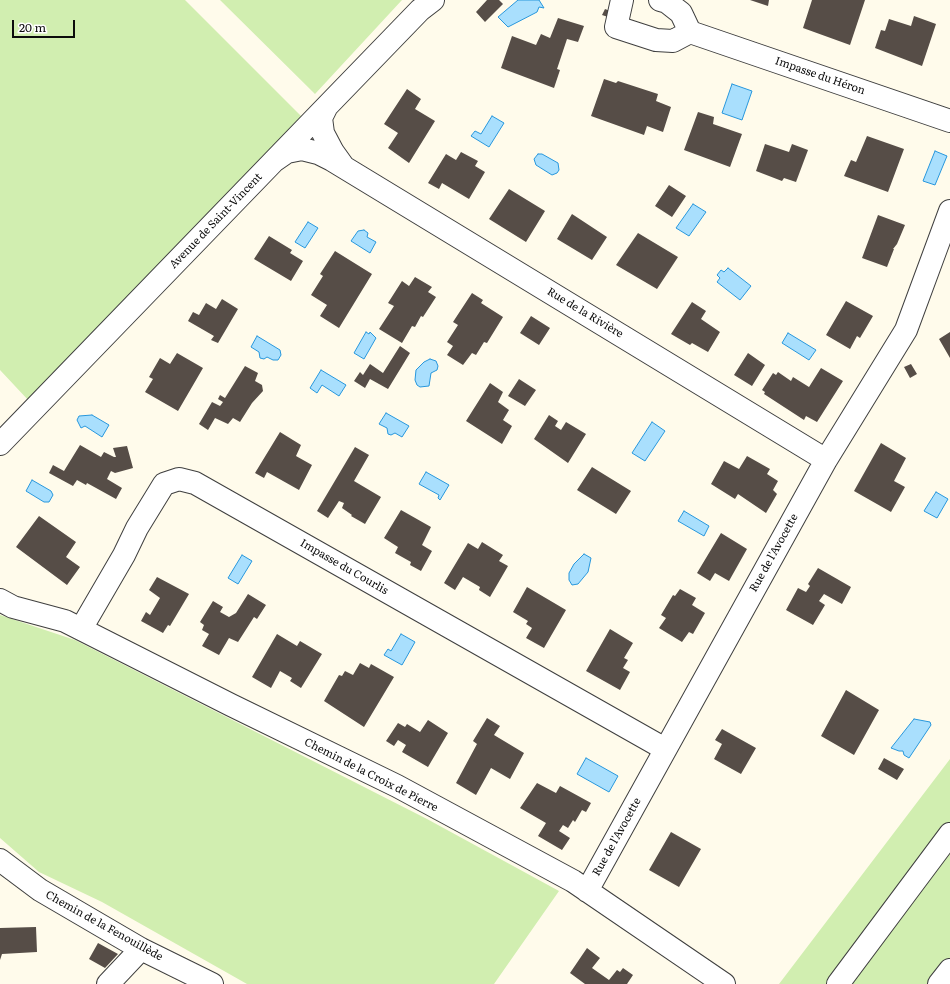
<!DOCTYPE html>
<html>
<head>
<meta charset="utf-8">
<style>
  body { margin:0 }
  #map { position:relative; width:950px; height:984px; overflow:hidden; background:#fffbeb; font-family:Literata,serif }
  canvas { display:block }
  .scale { position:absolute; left:12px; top:20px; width:63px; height:18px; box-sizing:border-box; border:2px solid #0c0c0c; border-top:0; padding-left:5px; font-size:12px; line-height:14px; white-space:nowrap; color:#0c0c0c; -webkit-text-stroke:3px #fff; paint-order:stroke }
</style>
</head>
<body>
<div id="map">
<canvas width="950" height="984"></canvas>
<div class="scale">20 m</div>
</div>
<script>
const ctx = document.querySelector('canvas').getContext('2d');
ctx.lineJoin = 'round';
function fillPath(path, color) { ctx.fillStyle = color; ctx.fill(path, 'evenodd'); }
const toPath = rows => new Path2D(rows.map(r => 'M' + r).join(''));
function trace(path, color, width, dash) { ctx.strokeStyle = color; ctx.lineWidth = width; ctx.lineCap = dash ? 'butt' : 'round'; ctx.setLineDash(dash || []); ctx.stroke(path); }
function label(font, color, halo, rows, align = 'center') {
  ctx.font = font + ' Literata,serif'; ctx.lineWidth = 4; ctx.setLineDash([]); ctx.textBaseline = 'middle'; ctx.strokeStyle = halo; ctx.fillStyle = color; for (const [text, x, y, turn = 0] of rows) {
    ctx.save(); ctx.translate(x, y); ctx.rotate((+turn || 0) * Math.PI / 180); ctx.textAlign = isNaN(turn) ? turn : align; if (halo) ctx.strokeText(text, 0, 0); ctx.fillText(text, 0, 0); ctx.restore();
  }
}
fillPath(toPath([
  [0,0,185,0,302,117,29,401,0,370],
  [220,0,402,0,315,94],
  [0,615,75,640,427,819,559,891,494,984,247,984,102,902,39,872,0,838],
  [950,759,950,984,779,984]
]), '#d1eeb0');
const water = toPath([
  [518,0,539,0,544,8,539,7,537,12,508,27,498,17,518,0],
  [732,84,752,91,742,120,722,113,732,84],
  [492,116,504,123,489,147,471,136,475,131,481,134,492,116],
  [935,151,947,156,935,185,923,181,935,151],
  [538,154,542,154,558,163,559,170,557,173,552,175,536,165,534,159,538,154],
  [693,204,706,212,689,236,676,228,693,204],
  [308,222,318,228,305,248,295,242,308,222],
  [364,230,368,233,367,237,376,242,370,253,351,241,358,231,364,230],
  [728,268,751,286,740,300,717,282,720,278,717,275,721,270,724,272,728,268],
  [366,332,369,334,370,332,376,338,364,359,354,353,366,332],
  [788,333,816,350,809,360,782,343,788,333],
  [257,336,280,350,281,355,278,360,273,360,267,357,264,359,260,358,259,352,251,347,257,336],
  [430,359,436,361,438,366,437,370,431,373,429,386,420,387,417,385,415,380,416,370,424,362,430,359],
  [321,370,346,385,339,396,322,385,317,393,310,388,321,370],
  [386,413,409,426,402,437,395,433,391,435,388,434,387,428,379,424,386,413],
  [92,415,109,425,102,437,85,426,81,428,77,420,79,416,92,415],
  [652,422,665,431,645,461,632,453,652,422],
  [426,472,449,485,440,500,438,498,439,495,419,484,426,472],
  [32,480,51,491,53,495,49,502,44,502,26,491,32,480],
  [936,492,948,499,937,518,924,511,936,492],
  [684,511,709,526,704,536,678,521,684,511],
  [584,554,591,558,588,572,578,584,572,585,569,580,569,573,574,564,584,554],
  [242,555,252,561,238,584,228,578,242,555],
  [401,634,415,642,402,665,384,655,388,649,391,651,401,634],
  [914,719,930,722,931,725,909,758,904,755,903,751,899,751,891,748,914,719],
  [586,758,618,776,609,792,577,774,586,758]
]);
fillPath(water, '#a9dffd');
trace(water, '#2897dc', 1);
fillPath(toPath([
  [487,0,499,0,503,4,485,22,476,12],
  [750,0,769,0,768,6],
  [812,0,865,0,850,45,803,28],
  [605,9,613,12,611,18,602,15],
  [914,16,936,24,922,66,875,48,881,30,885,31,889,19,911,26],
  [558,18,584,26,578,42,567,39,557,69,560,70,554,88,501,68,512,36,536,45,541,34,550,38],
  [604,79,616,83,618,81,658,94,656,101,671,107,663,132,647,126,644,135,591,116],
  [407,89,421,99,415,109,435,121,409,163,388,148,398,133,384,124],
  [698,112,714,117,713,124,742,134,730,167,684,150],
  [867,136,904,149,888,192,844,176,851,160,856,162],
  [765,144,789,152,792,144,808,150,796,182,784,178,782,181,756,171],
  [461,152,478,161,475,166,485,172,469,199,442,183,439,189,428,183,446,154,456,160],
  [669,185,686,196,672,217,655,206],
  [509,189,545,211,526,242,489,219],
  [572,214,607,237,592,260,557,239],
  [878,215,905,225,897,244,893,249,894,249,887,267,862,258],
  [638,233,678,257,657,289,616,265],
  [269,236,292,250,290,253,303,261,291,281,254,259],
  [335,251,372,274,339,328,320,316,327,305,311,295,323,276,320,274],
  [415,277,432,287,428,292,436,297,423,317,421,316,415,327,412,326,402,343,379,329,394,306,388,303,402,281,409,286],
  [472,293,483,300,481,303,503,317,487,343,484,342,476,355,472,353,463,365,447,355,453,346,447,342,458,325,453,322],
  [222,299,238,309,218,343,211,340,214,336,188,321,193,312,199,315,206,303,216,309],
  [846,301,873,316,860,338,857,336,850,349,826,335],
  [692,302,706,311,701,319,720,332,708,352,692,343,690,345,671,334],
  [531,316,550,328,539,345,520,333],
  [950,332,950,358,939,339],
  [400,346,410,353,388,389,370,379,365,388,354,381,360,372,363,375,370,364,383,373],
  [177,353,203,368,178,411,145,392,153,379,149,377,160,358,170,364],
  [748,353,765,365,752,386,734,375],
  [911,364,917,374,910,378,904,367],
  [245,366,258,373,255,381,262,385,263,391,252,403,240,422,233,418,228,424,215,418,208,430,199,424,212,402,220,406,223,402,218,399,220,395,225,398],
  [821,368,843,381,817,422,806,416,804,420,764,394,765,392,762,390,773,373,776,375,778,372,791,381,793,377,809,387],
  [519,379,536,390,525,406,508,396],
  [490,383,503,392,498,402,509,410,503,420,512,426,502,444,466,421],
  [549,415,558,421,555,426,561,430,566,422,586,434,568,463,534,439],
  [280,432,301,445,296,456,312,465,299,490,267,472,264,478,255,473],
  [881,443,906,458,894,481,905,487,891,512,854,491],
  [80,445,101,457,104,452,114,457,116,457,113,448,127,446,133,468,115,473,111,471,107,479,122,488,116,499,87,483,86,485,77,480,73,486,49,473,53,465,64,471],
  [355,447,369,455,354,481,381,497,365,524,351,516,352,515,342,508,344,503,339,501,328,518,317,511],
  [747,456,770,469,767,474,778,481,773,490,777,494,766,513,738,494,735,499,711,484,724,461,739,469],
  [592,467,631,491,616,514,577,490],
  [401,510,431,527,422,545,432,551,421,571,410,565,411,562,395,553,398,547,384,538],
  [39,516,76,542,66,557,80,567,67,585,16,547],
  [721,533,747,549,729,581,715,573,710,581,697,573],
  [482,542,503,555,499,561,508,566,490,597,479,590,480,587,463,577,455,590,444,583,468,543,478,549],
  [818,568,851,587,842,604,824,594,819,601,825,605,813,625,786,610,798,588,806,592,810,586,808,584],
  [157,577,189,594,170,626,168,625,163,633,141,621,146,612,150,615,160,598,149,590],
  [527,587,566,610,544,648,526,638,532,628,526,624,528,621,513,612],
  [680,589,696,598,692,605,705,613,693,634,689,632,682,642,659,628,666,618,661,615,673,595,675,596],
  [248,594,266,605,257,619,254,617,238,642,229,638,219,655,202,646,209,634,202,630,204,625,200,622,213,601,223,607,220,612,229,617,236,613],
  [610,629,633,643,624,658,628,660,623,668,630,672,620,690,586,671],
  [277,634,297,646,300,641,322,654,301,688,290,681,292,678,280,671,271,688,252,677],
  [360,663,369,668,371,664,394,677,364,727,324,701,339,675,342,676,345,671,353,675],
  [846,690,879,710,854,755,821,736],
  [487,718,500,726,494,735,524,753,510,779,491,768,476,795,456,783,477,744,473,741],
  [428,720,448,733,428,767,402,752,406,745,398,740,394,746,386,741,398,723,405,727,407,724,420,732],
  [722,729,756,748,741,774,714,759,722,744,715,740],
  [884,758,904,769,897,780,878,769],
  [537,783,556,793,560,786,591,803,586,812,582,810,575,822,573,820,568,828,563,825,559,831,570,838,562,850,538,836,546,823,520,808],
  [671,832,701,849,679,887,649,870],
  [36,927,37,952,2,954,0,960,0,928],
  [98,943,118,954,105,968,89,959],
  [587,948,600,958,592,968,609,980,617,970,620,972,623,968,633,975,627,984,585,984,570,973]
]), '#564d47');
const minor = toPath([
  [622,0,616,27,656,40,673,41,690,32],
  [660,0,667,2,681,13,690,32,950,121],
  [326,108,321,118,323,133,333,152,343,166],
  [274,161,287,152,302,149,318,153,332,160,826,460],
  [0,444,420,10,433,0],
  [0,600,13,607,65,621,231,705,397,786,573,881,724,984],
  [81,629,124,555,137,528,164,484,179,479,195,483,665,749],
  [0,860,40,890,141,949,212,984],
  [587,891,826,460,906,330,950,211],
  [108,984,141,949],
  [838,984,950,834],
  [939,984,950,970]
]);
trace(minor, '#3f3f3f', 24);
trace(minor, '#fff', 22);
label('11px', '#0c0c0c', '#fff', [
  ["Impasse du Héron",820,76,19],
  ["Avenue de Saint-Vincent",216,221,-46],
  ["Rue de la Rivière",585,313,31],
  ["Rue de l'Avocette",774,553,-61],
  ["Impasse du Courlis",344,567,30],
  ["Chemin de la Croix de Pierre",371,775,27],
  ["Rue de l'Avocette",617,837,-61],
  ["Chemin de la Fenouillède",104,926,29]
]);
</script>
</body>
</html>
